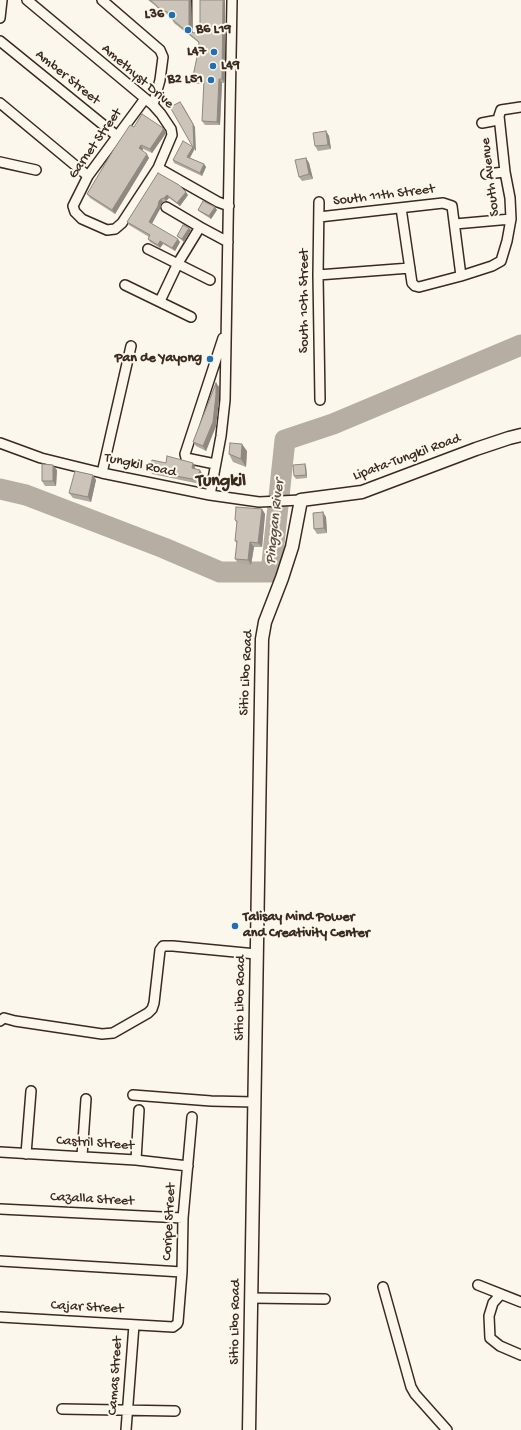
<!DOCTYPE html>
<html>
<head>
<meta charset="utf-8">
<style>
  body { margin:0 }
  canvas { display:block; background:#fbf7ec }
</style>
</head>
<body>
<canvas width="521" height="1430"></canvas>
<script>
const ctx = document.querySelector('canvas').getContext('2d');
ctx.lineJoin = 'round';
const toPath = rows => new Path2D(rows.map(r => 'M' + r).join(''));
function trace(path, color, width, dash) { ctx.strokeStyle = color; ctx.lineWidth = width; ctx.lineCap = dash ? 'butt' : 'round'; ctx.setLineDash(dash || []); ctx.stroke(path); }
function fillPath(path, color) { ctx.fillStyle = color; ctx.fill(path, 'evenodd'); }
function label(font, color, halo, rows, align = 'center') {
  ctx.font = font + ' "Gochi Hand",sans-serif'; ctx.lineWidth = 4; ctx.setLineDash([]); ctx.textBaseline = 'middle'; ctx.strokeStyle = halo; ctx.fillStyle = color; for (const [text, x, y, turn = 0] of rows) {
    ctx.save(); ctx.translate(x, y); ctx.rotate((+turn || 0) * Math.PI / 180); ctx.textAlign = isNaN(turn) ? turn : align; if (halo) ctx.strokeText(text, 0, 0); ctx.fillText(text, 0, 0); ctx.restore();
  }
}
trace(toPath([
  [0,489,26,495,164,548,220,572,271,572,285,440,333,424,521,345]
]), '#b6aea2', 21);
const minor = toPath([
  [27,0,153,105,161,114,171,129,172,135,158,168,122,223,115,229,107,230,82,219,75,212,73,206,88,176,144,100],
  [102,0,160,50,163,57,160,80,153,105],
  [0,18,2,0],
  [197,31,197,0],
  [0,41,117,136],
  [0,103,88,176],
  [482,123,498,120],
  [0,162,36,170],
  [158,168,218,202,229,206],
  [486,174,505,172],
  [319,202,318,275,320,400],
  [166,207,200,227,228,242],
  [401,208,412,283,415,286,419,287,461,276,492,266,501,261,507,241,511,219,510,198,505,172,499,116,501,110,521,107],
  [319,217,443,203,452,206,461,276],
  [455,224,511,219],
  [148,249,210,280],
  [318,275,410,268],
  [125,285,191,317],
  [160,301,178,263,200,227],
  [0,443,41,458,102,473,210,495,259,502,301,500],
  [215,464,186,458,185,454,223,338],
  [102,473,131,346],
  [210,495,221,436,225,400,232,0],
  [0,1021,4,1018,15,1021,102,1034,113,1033,148,1013,152,1009,154,1003,160,950,163,946,173,946,256,954],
  [133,1095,211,1101,254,1102],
  [0,1152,136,1160,188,1166],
  [26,1154,31,1091],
  [82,1156,86,1099],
  [136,1160,139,1110],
  [0,1209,183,1218],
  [0,1261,182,1272],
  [478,1285,521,1302],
  [383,1287,411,1387,415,1394,447,1430],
  [501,1294,493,1303,489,1316,490,1338,500,1346,521,1355],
  [251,1298,325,1299],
  [0,1317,173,1327,177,1324,178,1322,182,1272,183,1218,192,1117],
  [62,1409,175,1411],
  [126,1430,134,1325]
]);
const tertiary = toPath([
  [249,1430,262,639,265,622,282,578,292,547,301,500,362,492,476,449,509,438,521,435]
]);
trace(minor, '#3b2a1e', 12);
trace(tertiary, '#3b2a1e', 15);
trace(minor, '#fbf7ec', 9);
trace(tertiary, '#fbf7ec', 12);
fillPath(toPath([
  [148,0,191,0,192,32,194,33,198,32,225,0,225,83,222,83,220,125,205,125,202,121,204,84,194,84,192,81,198,52,199,43,174,23,172,19,172,17,160,11,157,7],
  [134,127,163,128,165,131,166,133,152,153,143,149,142,151,149,158,115,214,90,198,87,194],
  [326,131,329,136,331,149,318,151,315,146],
  [193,147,194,150,190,158,204,164,206,167,202,176,174,163,173,160],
  [306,158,309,163,313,179,302,181,299,177],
  [158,173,188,195,180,206,169,198,166,201,163,202,161,204,160,209,152,224,180,242,175,251,163,244,160,248,150,242,148,239,149,237,129,225,127,222],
  [198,210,217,210,211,219,200,212],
  [191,230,184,242,179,238,177,236],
  [216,383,219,387,219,400,216,426,206,451,196,446,193,442],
  [247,451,246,467,233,462,229,454],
  [166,463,195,466,195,469,202,473,200,484,152,474,150,471],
  [306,466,307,478,296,479,294,476],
  [57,470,56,486,45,486,42,481],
  [93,475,96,480,91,502,73,498,69,493],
  [262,509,265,514,262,547,254,547,251,565,238,563,235,559,237,543,235,541,237,523,235,520],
  [326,517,327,533,317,534,314,529]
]), '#afa99f');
fillPath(toPath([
  [189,0,191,0,192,34,189,31],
  [223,0,225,0,225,83,222,79],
  [219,79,222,83,220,125,217,122],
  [182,104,195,127,196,151,194,149],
  [163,128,165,131,166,133,152,153,150,149],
  [326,131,329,136,331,149,328,145],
  [141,145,143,149,141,152,139,148],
  [193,147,194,150,189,159,187,157],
  [147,154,149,158,115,214,112,210],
  [306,158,309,163,313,179,309,174],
  [204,164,206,167,202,176,200,173],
  [186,192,188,195,180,206,177,203],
  [167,195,169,198,166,201,164,198],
  [161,199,163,202,161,204,160,209,151,225,149,222,159,201],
  [215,207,217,210,211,219,209,216],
  [189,228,191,230,184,242,182,239],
  [178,239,180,242,175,251,172,248],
  [160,241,163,244,160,248,158,245],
  [216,383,219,387,219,400,216,426,206,451,203,446],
  [242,444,247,451,246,467,241,459],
  [193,463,195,466,194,472,192,468],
  [305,464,306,466,307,478,306,475],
  [53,465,57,470,56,486,53,481],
  [200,470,202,473,200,484,197,480],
  [93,475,96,480,91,502,88,497],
  [262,509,265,514,262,547,258,543],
  [323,512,326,517,327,533,324,528],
  [250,542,254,547,251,565,248,560]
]), '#8f8982');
const building = toPath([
  [150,0,189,0,189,31,194,33,198,32,200,28,200,0,223,0,222,79,219,79,217,122,202,121,204,80,192,81,198,52,199,42,172,19,173,15,157,7,157,6,150,0],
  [180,102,193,124,194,149,170,107,180,102],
  [142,114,163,128,163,130,150,149,141,145,139,148,147,154,112,210,87,194,114,149,130,125,134,127,142,114],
  [326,131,328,145,315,146,313,133,326,131],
  [183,141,193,147,187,157,204,164,200,173,173,160,183,141],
  [306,158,309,174,299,177,295,160,306,158],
  [158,173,179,185,186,192,177,203,167,195,164,198,161,199,159,201,158,206,149,222,178,239,172,248,160,241,158,245,148,239,150,235,127,222,158,173],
  [203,201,215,207,209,216,198,210,203,201],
  [183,225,189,228,182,239,177,236,183,225],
  [216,383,216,395,213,422,203,446,193,442,216,383],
  [230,443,242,444,241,459,229,454,230,443],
  [167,456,193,463,192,468,200,470,197,480,150,471,152,460,166,463,167,456],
  [42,464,53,465,53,481,42,481,42,464],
  [305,464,306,475,294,476,293,465,305,464],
  [75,471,93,475,88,497,69,493,75,471],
  [236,507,262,509,258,543,250,542,248,560,235,559,237,541,235,541,237,521,235,520,236,507],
  [323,512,324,528,314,529,313,513,323,512]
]);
fillPath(building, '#ccc4b9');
trace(building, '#8f8982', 1);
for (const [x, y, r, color] of [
  [172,15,4,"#1f6fb2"],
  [188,30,4,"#1f6fb2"],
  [214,52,4,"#1f6fb2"],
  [213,66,4,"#1f6fb2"],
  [211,80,4,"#1f6fb2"],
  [210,359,4,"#1f6fb2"],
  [235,926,4,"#1f6fb2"]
]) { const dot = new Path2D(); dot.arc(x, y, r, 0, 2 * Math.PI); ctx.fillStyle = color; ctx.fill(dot); trace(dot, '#fbf7ec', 1.5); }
label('bold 14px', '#3b2a1e', '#fbf7ec', [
  ["L36",164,15],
  ["B6 L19",196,30,"left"],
  ["L47",206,52],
  ["L49",221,66,"left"],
  ["B2 L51",203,80],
  ["Pan de Yayong",202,359],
  ["Talisay Mind Power",243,918,"left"],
  ["and Creativity Center",243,934,"left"]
], 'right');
label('14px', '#3b2a1e', '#fbf7ec', [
  ["Amethyst Drive",137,77,41],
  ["Amber Street",67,78,39],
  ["Garnet Street",96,144,-55],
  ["South Avenue",491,177,-97],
  ["South 11th Street",384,196,-7],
  ["South 10th Street",305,301,-90],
  ["Lipata-Tungkil Road",407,458,-20],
  ["Tungkil Road",140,466,12],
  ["Sitio Libo Road",247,673,-87],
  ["Sitio Libo Road",241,998,-89],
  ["Castril Street",95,1144,4],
  ["Cazalla Street",92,1200,3],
  ["Coripe Street",170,1222,-87],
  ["Cajar Street",87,1308,3],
  ["Sitio Libo Road",236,1322,-89],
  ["Camas Street",116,1376,-86]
]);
label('italic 15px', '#605246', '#fbf7ec', [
  ["Pinggan River",276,522,-84]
]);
label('bold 18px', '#3b2a1e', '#fbf7ec', [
  ["Tungkil",221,482]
]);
</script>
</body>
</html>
